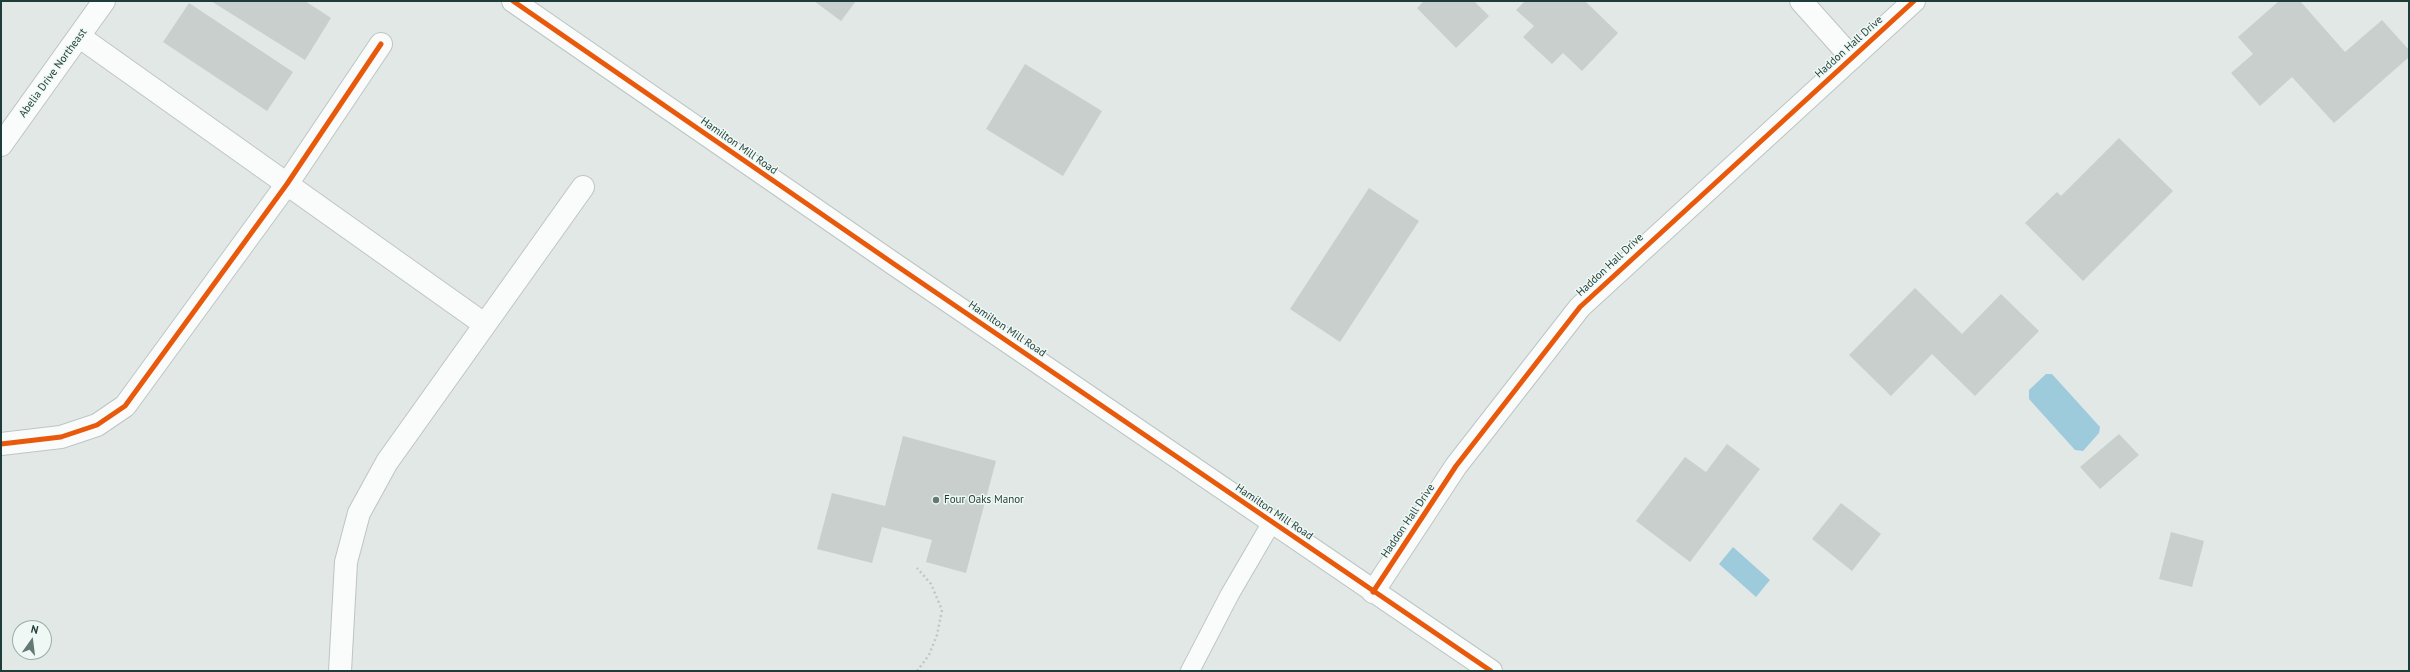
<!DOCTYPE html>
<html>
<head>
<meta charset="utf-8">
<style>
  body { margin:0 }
  #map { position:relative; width:2410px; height:672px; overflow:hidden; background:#e1e8e6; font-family:"PT Sans",sans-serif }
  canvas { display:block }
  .frame { position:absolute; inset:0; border:2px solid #1e3d38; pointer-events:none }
  .north { position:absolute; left:12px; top:620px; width:40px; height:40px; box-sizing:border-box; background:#eff8f4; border:1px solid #9bada9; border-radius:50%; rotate:14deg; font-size:11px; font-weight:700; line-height:16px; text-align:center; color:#1e3d38 }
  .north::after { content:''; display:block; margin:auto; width:14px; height:18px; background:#627975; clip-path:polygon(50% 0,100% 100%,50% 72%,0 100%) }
</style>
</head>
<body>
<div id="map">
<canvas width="2410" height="672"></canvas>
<div class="frame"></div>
<div class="north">N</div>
</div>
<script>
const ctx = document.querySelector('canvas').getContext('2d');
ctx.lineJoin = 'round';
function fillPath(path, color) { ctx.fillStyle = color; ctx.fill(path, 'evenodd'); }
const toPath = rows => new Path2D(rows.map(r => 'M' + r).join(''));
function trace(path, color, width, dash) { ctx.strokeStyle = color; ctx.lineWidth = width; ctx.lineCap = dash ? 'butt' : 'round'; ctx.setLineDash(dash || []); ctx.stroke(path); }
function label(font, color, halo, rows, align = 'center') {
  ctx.font = font + ' "PT Sans",sans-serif'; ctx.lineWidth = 3; ctx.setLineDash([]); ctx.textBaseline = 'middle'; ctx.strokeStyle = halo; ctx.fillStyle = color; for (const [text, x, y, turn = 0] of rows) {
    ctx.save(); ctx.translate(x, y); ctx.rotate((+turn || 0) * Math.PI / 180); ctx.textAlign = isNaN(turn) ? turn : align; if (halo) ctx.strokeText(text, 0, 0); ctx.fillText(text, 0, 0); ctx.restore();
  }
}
fillPath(toPath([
  [2046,374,2052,374,2100,427,2099,433,2083,451,2075,450,2029,399,2029,390],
  [1733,547,1770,580,1756,597,1719,564]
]), '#9dcbdb');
fillPath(toPath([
  [211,1,305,1,331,18,305,60],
  [814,1,856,1,841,21],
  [1424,1,1474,1,1489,16,1456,48,1417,8],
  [1525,1,1585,1,1618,33,1582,71,1563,53,1552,64,1523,37,1534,26,1516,10],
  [2279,1,2300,1,2345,52,2382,20,2409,50,2409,57,2334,123,2292,77,2260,106,2231,73,2253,54,2238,37],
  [189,3,293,72,267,111,163,42],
  [1025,64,1102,111,1063,176,986,129],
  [2119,138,2173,191,2083,281,2025,223,2057,192,2061,196],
  [1369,188,1419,221,1340,342,1290,309],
  [1915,288,1962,334,2001,294,2039,331,1975,396,1932,354,1891,396,1849,355],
  [2119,434,2139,455,2100,489,2080,467],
  [903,436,996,461,966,573,926,562,932,540,882,527,872,563,817,549,832,493,885,506],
  [1727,444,1760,469,1690,562,1636,521,1685,457,1706,472],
  [1841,503,1881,534,1852,571,1812,539],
  [2171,532,2204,541,2192,587,2159,579]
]), '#c8cfcd');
const lane = toPath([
  [1190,671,1230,594,1272,522]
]);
const street = toPath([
  [1801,1,1852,58],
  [80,37,484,324],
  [1,145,104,1],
  [1,444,61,437,97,425,125,406,287,184,381,44],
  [1373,592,1456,466,1580,307,1914,1],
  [340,671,346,562,359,513,387,462,583,187]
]);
const secondary = toPath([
  [513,1,894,264,1491,671]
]);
trace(lane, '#bec5c3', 20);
trace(street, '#bec5c3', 24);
trace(secondary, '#bdc6c4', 24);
trace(toPath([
  [917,671,929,655,937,635,942,610,931,584,917,568]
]), '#bec9c6', 2.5, [2, 3]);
trace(lane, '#fafcfb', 18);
trace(street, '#fafcfb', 22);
trace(secondary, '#fafcfb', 22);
trace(toPath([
  [513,1,894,264,1491,671],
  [1,444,61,437,97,425,125,406,287,184,381,44],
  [1373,592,1456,466,1580,307,1914,1]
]), '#e8590c', 5);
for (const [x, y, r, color] of [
  [936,500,4,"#627975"]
]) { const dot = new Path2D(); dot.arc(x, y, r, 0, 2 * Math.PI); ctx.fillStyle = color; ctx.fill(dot); trace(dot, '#eff8f4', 1.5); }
label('11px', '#1e3d38', '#eff8f4', [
  ["Haddon Hall Drive",1849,47,-42],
  ["Abelia Drive Northeast",53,73,-54],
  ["Hamilton Mill Road",739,146,35],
  ["Haddon Hall Drive",1610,265,-43],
  ["Hamilton Mill Road",1007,329,34],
  ["Hamilton Mill Road",1274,512,34],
  ["Haddon Hall Drive",1408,521,-56]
]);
label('11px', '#1e3d38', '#eff8f4', [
  ["Four Oaks Manor",944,500]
], 'left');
</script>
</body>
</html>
